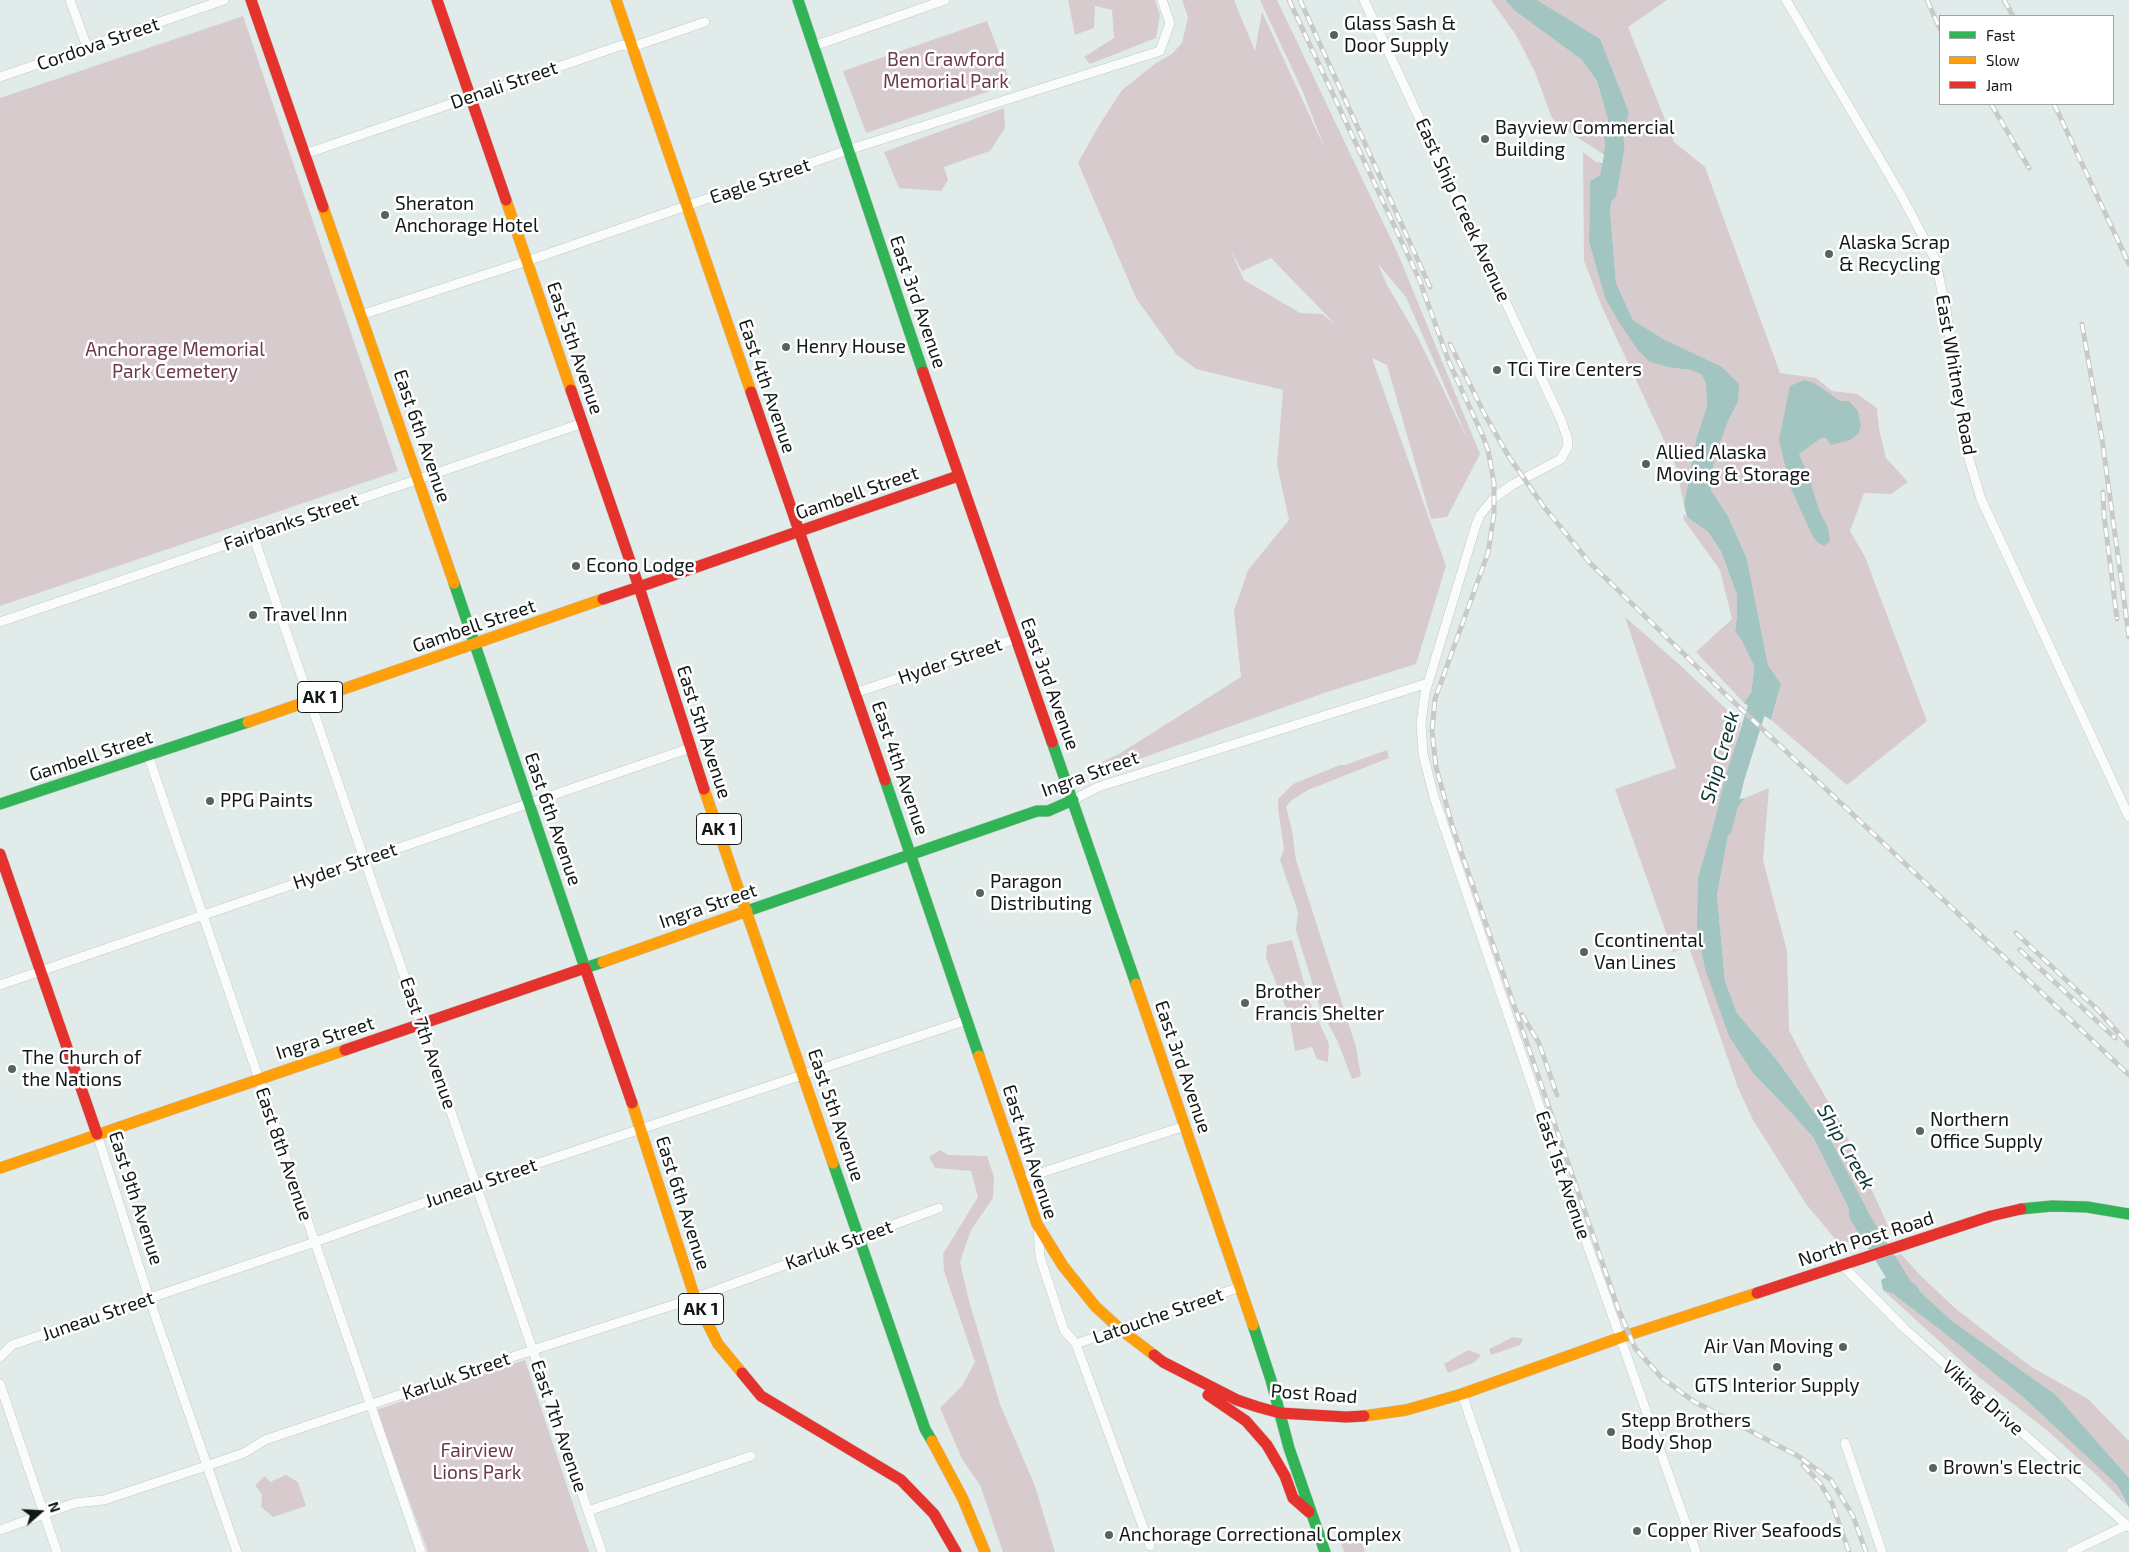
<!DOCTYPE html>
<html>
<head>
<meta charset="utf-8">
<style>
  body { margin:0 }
  #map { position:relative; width:2129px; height:1552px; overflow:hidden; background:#e1ecea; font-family:"Exo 2",sans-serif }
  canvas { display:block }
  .legend { position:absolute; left:1939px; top:15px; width:175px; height:90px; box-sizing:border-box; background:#fff; border:1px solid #a0a3a2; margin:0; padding:6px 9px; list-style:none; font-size:15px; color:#111817 }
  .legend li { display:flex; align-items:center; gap:10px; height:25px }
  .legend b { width:25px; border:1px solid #a0a3a2 }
  .north { position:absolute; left:15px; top:1487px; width:50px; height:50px; -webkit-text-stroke:4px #fff; paint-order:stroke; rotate:71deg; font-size:14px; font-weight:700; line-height:20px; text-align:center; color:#111817 }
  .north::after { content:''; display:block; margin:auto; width:18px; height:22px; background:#111817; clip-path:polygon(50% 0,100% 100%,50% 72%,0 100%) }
</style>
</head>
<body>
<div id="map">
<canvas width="2129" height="1552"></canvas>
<ul class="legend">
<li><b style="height:6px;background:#30b455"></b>Fast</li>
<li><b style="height:6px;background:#ff9f0a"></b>Slow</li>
<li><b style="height:6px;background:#e5322d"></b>Jam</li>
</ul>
<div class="north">N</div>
</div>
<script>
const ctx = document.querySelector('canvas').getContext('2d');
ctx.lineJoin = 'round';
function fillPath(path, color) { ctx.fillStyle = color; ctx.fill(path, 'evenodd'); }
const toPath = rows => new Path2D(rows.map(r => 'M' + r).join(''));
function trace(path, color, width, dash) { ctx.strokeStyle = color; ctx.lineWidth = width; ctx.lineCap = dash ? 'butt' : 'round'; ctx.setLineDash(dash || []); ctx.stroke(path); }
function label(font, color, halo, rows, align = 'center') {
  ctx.font = font + ' "Exo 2",sans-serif'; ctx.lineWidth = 5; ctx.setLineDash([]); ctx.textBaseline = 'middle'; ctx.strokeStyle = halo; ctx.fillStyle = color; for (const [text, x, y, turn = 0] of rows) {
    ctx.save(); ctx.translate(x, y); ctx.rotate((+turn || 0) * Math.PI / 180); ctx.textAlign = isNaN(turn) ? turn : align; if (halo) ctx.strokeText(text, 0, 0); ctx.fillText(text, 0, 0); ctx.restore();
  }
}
fillPath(toPath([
  [1068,0,1155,0,1160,15,1156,38,1090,64,1084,57,1114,38,1112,10,1095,6,1094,28,1075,35],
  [1182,0,1234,0,1255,51,1262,12,1325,149,1303,92,1260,0,1277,0,1398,254,1480,454,1447,517,1431,519,1387,365,1372,358,1446,566,1416,664,1324,693,1097,774,1094,766,1119,754,1241,677,1234,611,1248,570,1289,520,1277,465,1283,390,1196,369,1176,354,1136,298,1078,163,1098,127,1122,90,1156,63,1172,54,1182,43,1188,17],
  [1230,249,1242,271,1271,258,1335,324,1322,314,1300,313,1244,280],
  [1378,264,1406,297,1469,442,1417,336,1387,285],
  [1491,0,1505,0,1515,11,1582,60,1597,81,1608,120,1608,136,1603,154,1561,127,1552,118,1535,72,1516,35],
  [1537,0,1667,0,1628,27,1674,142,1705,167,1780,373,1816,378,1832,391,1857,394,1877,408,1879,429,1886,458,1908,482,1891,494,1864,493,1850,531,1865,557,1927,721,1847,785,1771,720,1781,684,1768,665,1747,559,1728,516,1711,490,1714,460,1728,421,1738,402,1665,340,1633,320,1616,283,1610,210,1629,112,1600,40],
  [243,16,398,471,0,606,0,98],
  [987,21,1011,84,866,133,843,71],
  [1004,108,1005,128,990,151,944,167,948,180,941,191,899,188,884,152],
  [1583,152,1603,167,1600,175,1590,181,1589,242,1605,298,1673,368,1691,370,1702,375,1706,386,1707,406,1696,440,1684,505,1676,466,1602,307,1584,261],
  [1683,514,1708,532,1721,553,1737,595,1737,617,1735,631,1742,641,1754,666,1752,691,1744,703,1696,652,1732,619,1720,570,1684,520],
  [1625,617,1681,666,1741,723,1711,837,1698,877,1705,969,1785,1106,1813,1137,1863,1237,1840,1245,1806,1204,1753,1120,1738,1088,1689,947,1673,952,1615,789,1676,768],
  [1387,750,1389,758,1308,790,1292,800,1286,807,1292,830,1296,860,1356,1047,1361,1076,1352,1079,1337,1040,1321,1011,1296,930,1298,912,1280,860,1284,849,1278,809,1278,799,1293,784,1340,765,1345,765],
  [1769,788,1763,860,1787,951,1789,1030,1807,1065,1839,1120,1881,1210,1889,1229,1877,1233,1868,1211,1823,1125,1777,1060,1737,1013,1725,981,1717,895,1732,813,1745,798],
  [1292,940,1309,1000,1329,1044,1328,1062,1317,1059,1312,1047,1295,1051,1289,1015,1266,958,1267,945],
  [940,1150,948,1155,987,1156,994,1177,993,1198,971,1230,960,1262,969,1301,1000,1404,1035,1486,1055,1552,1003,1552,980,1485,962,1459,940,1408,962,1386,975,1362,944,1271,943,1254,978,1197,971,1171,935,1168,929,1157],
  [1901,1254,1921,1276,1956,1309,2030,1366,2088,1399,2129,1441,2129,1478,2056,1395,1951,1320,1902,1275,1894,1256],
  [1883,1290,1893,1294,1943,1332,2023,1397,2117,1485,2127,1506,2101,1479,2049,1432,1980,1378],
  [1513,1337,1523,1339,1520,1345,1491,1355,1489,1349],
  [1468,1350,1481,1355,1475,1362,1448,1373,1444,1364],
  [525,1360,589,1552,428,1552,376,1410],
  [286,1475,298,1482,306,1506,273,1517,261,1507,262,1495,255,1485,265,1476,270,1482],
  [1357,1528,1365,1552,1344,1552,1338,1534]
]), '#d8cbce');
fillPath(toPath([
  [1505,0,1537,0,1600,39,1629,112,1619,161,1603,154,1608,136,1608,120,1597,81,1582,60,1515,11],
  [1597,161,1617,172,1610,210,1616,283,1633,320,1665,340,1722,367,1739,384,1738,402,1728,421,1714,460,1711,490,1728,516,1747,559,1768,665,1781,684,1771,720,1744,703,1752,691,1754,666,1742,641,1735,631,1737,617,1737,595,1721,552,1708,532,1687,517,1684,505,1696,440,1707,406,1706,385,1702,375,1691,370,1673,368,1650,362,1638,350,1622,327,1605,298,1589,242,1590,181,1600,175,1603,167],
  [1804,380,1814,383,1840,401,1849,401,1858,411,1861,426,1858,434,1850,440,1831,445,1826,438,1821,438,1799,454,1809,477,1819,510,1828,528,1830,541,1824,546,1816,541,1811,533,1790,486,1779,440,1790,386],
  [1745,798,1732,814,1717,895,1725,981,1737,1013,1777,1060,1823,1125,1868,1211,1877,1233,1863,1237,1813,1137,1785,1106,1753,1073,1729,1036,1705,969,1697,927,1698,877,1720,804],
  [1900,1270,1902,1275,1951,1320,2056,1395,2129,1478,2129,1508,2117,1485,2023,1397,1943,1332,1893,1294,1883,1290,1881,1280]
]), '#a3c5c2');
trace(toPath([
  [1607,193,1615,147,1613,133],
  [1723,827,1735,778,1762,692,1761,688],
  [1858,1214,1903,1287,1910,1293]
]), '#a3c5c2', 19);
const street = toPath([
  [70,0,87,47],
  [1364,0,1561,420,1567,437,1568,446,1561,459,1512,485,1494,498,1480,515,1476,525,1425,693,1421,724,1423,754,1434,797,1563,1176,1696,1552],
  [1786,0,1901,195,1935,259,1946,310,1962,435,1981,499,2129,817],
  [814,46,945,0],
  [0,77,224,0],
  [305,154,622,45,632,47,705,22],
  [361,315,527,261,848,150,1160,51,1170,23,1162,0],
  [253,535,602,1552],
  [0,622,583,423],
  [855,693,1015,639],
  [148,755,421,1552],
  [1073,800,1098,787,1428,683],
  [0,985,690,748],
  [97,1134,149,1298,237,1552],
  [1022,1179,1185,1126],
  [1038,1228,1040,1257,1064,1330,1076,1344,1150,1546],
  [1842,1265,1905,1329,2129,1527],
  [1076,1344,1240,1287],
  [0,1357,12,1345,315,1242,476,1184,967,1020],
  [0,1384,57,1552],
  [1462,1394,1516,1552],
  [1845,1443,1882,1552],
  [588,1511,751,1456],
  [0,1530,75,1503,104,1500,221,1461,244,1453,265,1440,533,1350,695,1298,939,1208],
  [2071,1552,2127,1525]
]);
const fast = toPath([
  [798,0,923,372],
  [454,583,585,968,603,962],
  [1052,742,1136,984],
  [885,780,979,1056],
  [0,804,248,722],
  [747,911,1037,811,1048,811,1073,800],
  [833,1163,925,1429,932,1441],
  [2021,1209,2052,1206,2087,1207,2129,1214],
  [1253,1325,1271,1380,1289,1448,1325,1552]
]);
const slow = toPath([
  [616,0,751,392],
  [506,200,571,390],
  [323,207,454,583],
  [248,722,603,599],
  [704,789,833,1163],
  [603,962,747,911],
  [1136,984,1253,1325],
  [979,1056,1037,1224,1063,1266,1095,1306,1120,1329,1154,1355],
  [632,1103,695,1298,718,1344,742,1373],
  [0,1168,345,1050],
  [1364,1416,1406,1410,1462,1394,1619,1338,1757,1293],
  [932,1441,963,1499,985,1552]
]);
const jam = toPath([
  [251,0,323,207],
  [437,0,506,200],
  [923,372,1052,742],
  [571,390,639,587],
  [751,392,885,780],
  [639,587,958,476],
  [603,599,639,587,704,789],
  [0,854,97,1134],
  [345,1050,585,968,632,1103],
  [1757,1293,1991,1216,2021,1209],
  [1154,1355,1163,1362,1237,1400,1258,1407,1280,1413,1346,1417,1364,1416],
  [742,1373,761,1396,901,1480,934,1514,956,1552],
  [1208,1395,1246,1421,1267,1445,1285,1476,1293,1498,1309,1512]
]);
trace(street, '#c0c9c7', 10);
trace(fast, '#c0c9c7', 12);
trace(slow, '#c0c9c7', 12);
trace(jam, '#c0c9c7', 12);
trace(street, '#fafcfc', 9);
trace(fast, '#30b455', 11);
trace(slow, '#ff9f0a', 11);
trace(jam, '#e5322d', 11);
const rail = toPath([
  [1289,0,1421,283],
  [1300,0,1430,287],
  [1927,0,1940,29],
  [2004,0,2013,16],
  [1991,104,2029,168],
  [2054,104,2129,264],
  [1418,276,1449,362,1482,434,1488,450,1494,483,1494,514,1488,553,1435,699,1432,731,1436,767,1452,825,1618,1308,1635,1348,1662,1378,1693,1401,1798,1456,1831,1480,1853,1516,1866,1552],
  [2082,324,2102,439,2129,637],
  [1450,344,1485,415,1509,457,1544,507,1590,563,1720,689,2129,1075],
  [2103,492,2104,515,2117,619],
  [2016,933,2096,1008,2129,1045],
  [2020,950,2115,1038],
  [1522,1015,1539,1043,1557,1095],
  [1803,1465,1820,1483,1832,1503,1849,1552]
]);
trace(rail, '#c8caca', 5);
trace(rail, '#fff', 3, [9]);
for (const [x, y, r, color] of [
  [1334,35,5,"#5a6261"],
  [1485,139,5,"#5a6261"],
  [385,215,5,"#5a6261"],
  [1829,254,5,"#5a6261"],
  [786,347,5,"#5a6261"],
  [1497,370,5,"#5a6261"],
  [1646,464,5,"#5a6261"],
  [576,566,5,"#5a6261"],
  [253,615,5,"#5a6261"],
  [210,801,5,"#5a6261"],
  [980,893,5,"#5a6261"],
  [1584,952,5,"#5a6261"],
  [1245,1003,5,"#5a6261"],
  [12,1069,5,"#5a6261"],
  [1920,1131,5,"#5a6261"],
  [1843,1347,5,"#5a6261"],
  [1777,1367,5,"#5a6261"],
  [1611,1432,5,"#5a6261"],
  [1933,1468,5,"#5a6261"],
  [1637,1531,5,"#5a6261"],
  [1109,1535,5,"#5a6261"]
]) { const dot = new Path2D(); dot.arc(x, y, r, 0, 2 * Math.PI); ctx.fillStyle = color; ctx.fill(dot); trace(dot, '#fff', 2); }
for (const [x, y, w] of [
  [320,697,45],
  [719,829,45],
  [701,1309,45]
]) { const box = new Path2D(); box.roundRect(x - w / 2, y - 15.5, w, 31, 4); ctx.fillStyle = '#fff'; ctx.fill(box); trace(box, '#111817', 1); }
label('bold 18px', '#111817', null, [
  ["AK 1",320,697],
  ["AK 1",719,829],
  ["AK 1",701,1309]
]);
label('19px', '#111817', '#fff', [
  ["Glass Sash &",1344,24],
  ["Door Supply",1344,46],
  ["Bayview Commercial",1495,128],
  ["Building",1495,150],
  ["Sheraton",395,204],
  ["Anchorage Hotel",395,226],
  ["Alaska Scrap",1839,243],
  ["& Recycling",1839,265],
  ["Henry House",796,347],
  ["TCi Tire Centers",1507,370],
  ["Allied Alaska",1656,453],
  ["Moving & Storage",1656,475],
  ["Econo Lodge",586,566],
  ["Travel Inn",263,615],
  ["PPG Paints",220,801],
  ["Paragon",990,882],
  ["Distributing",990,904],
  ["Ccontinental",1594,941],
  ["Van Lines",1594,963],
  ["Brother",1255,992],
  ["Francis Shelter",1255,1014],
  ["The Church of",22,1058],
  ["the Nations",22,1080],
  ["Northern",1930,1120],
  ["Office Supply",1930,1142],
  ["Air Van Moving",1833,1347,"right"],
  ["GTS Interior Supply",1777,1386,"center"],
  ["Stepp Brothers",1621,1421],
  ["Body Shop",1621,1443],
  ["Brown's Electric",1943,1468],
  ["Copper River Seafoods",1647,1531],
  ["Anchorage Correctional Complex",1119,1535]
], 'left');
label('19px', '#111817', '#fff', [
  ["Cordova Street",98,44,-19],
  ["Denali Street",504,85,-19],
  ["Eagle Street",760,181,-19],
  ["East Ship Creek Avenue",1463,210,65],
  ["East 3rd Avenue",918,302,71],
  ["East 5th Avenue",575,348,71],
  ["East Whitney Road",1956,375,80],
  ["East 4th Avenue",767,386,71],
  ["East 6th Avenue",422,436,71],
  ["Gambell Street",857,493,-19],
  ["Fairbanks Street",291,522,-19],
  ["Gambell Street",474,626,-19],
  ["Hyder Street",950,661,-19],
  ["East 3rd Avenue",1050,684,70],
  ["East 5th Avenue",704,732,72],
  ["Gambell Street",91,756,-18],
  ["East 4th Avenue",900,768,71],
  ["Ingra Street",1090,774,-20],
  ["East 6th Avenue",553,819,71],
  ["Hyder Street",345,866,-19],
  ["Ingra Street",708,906,-19],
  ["Ingra Street",325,1038,-18],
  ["East 7th Avenue",428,1043,71],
  ["East 3rd Avenue",1183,1067,71],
  ["East 5th Avenue",836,1115,71],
  ["East 4th Avenue",1030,1152,72],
  ["East 8th Avenue",284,1154,71],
  ["East 1st Avenue",1563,1175,71],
  ["Juneau Street",481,1183,-19],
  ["East 9th Avenue",136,1198,72],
  ["East 6th Avenue",683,1203,72],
  ["North Post Road",1866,1239,-18],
  ["Karluk Street",839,1245,-20],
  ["Juneau Street",98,1316,-19],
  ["Latouche Street",1158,1316,-19],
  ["Karluk Street",456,1376,-19],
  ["Post Road",1314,1394,4],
  ["Viking Drive",1983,1398,42],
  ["East 7th Avenue",559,1426,71]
]);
label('19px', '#6d3847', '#fff', [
  ["Ben Crawford",946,60],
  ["Memorial Park",946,82],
  ["Anchorage Memorial",175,350],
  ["Park Cemetery",175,372],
  ["Fairview",477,1451],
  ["Lions Park",477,1473]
]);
label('italic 20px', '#0c3634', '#fff', [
  ["Ship Creek",1720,757,-74],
  ["Ship Creek",1846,1147,60]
]);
</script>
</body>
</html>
